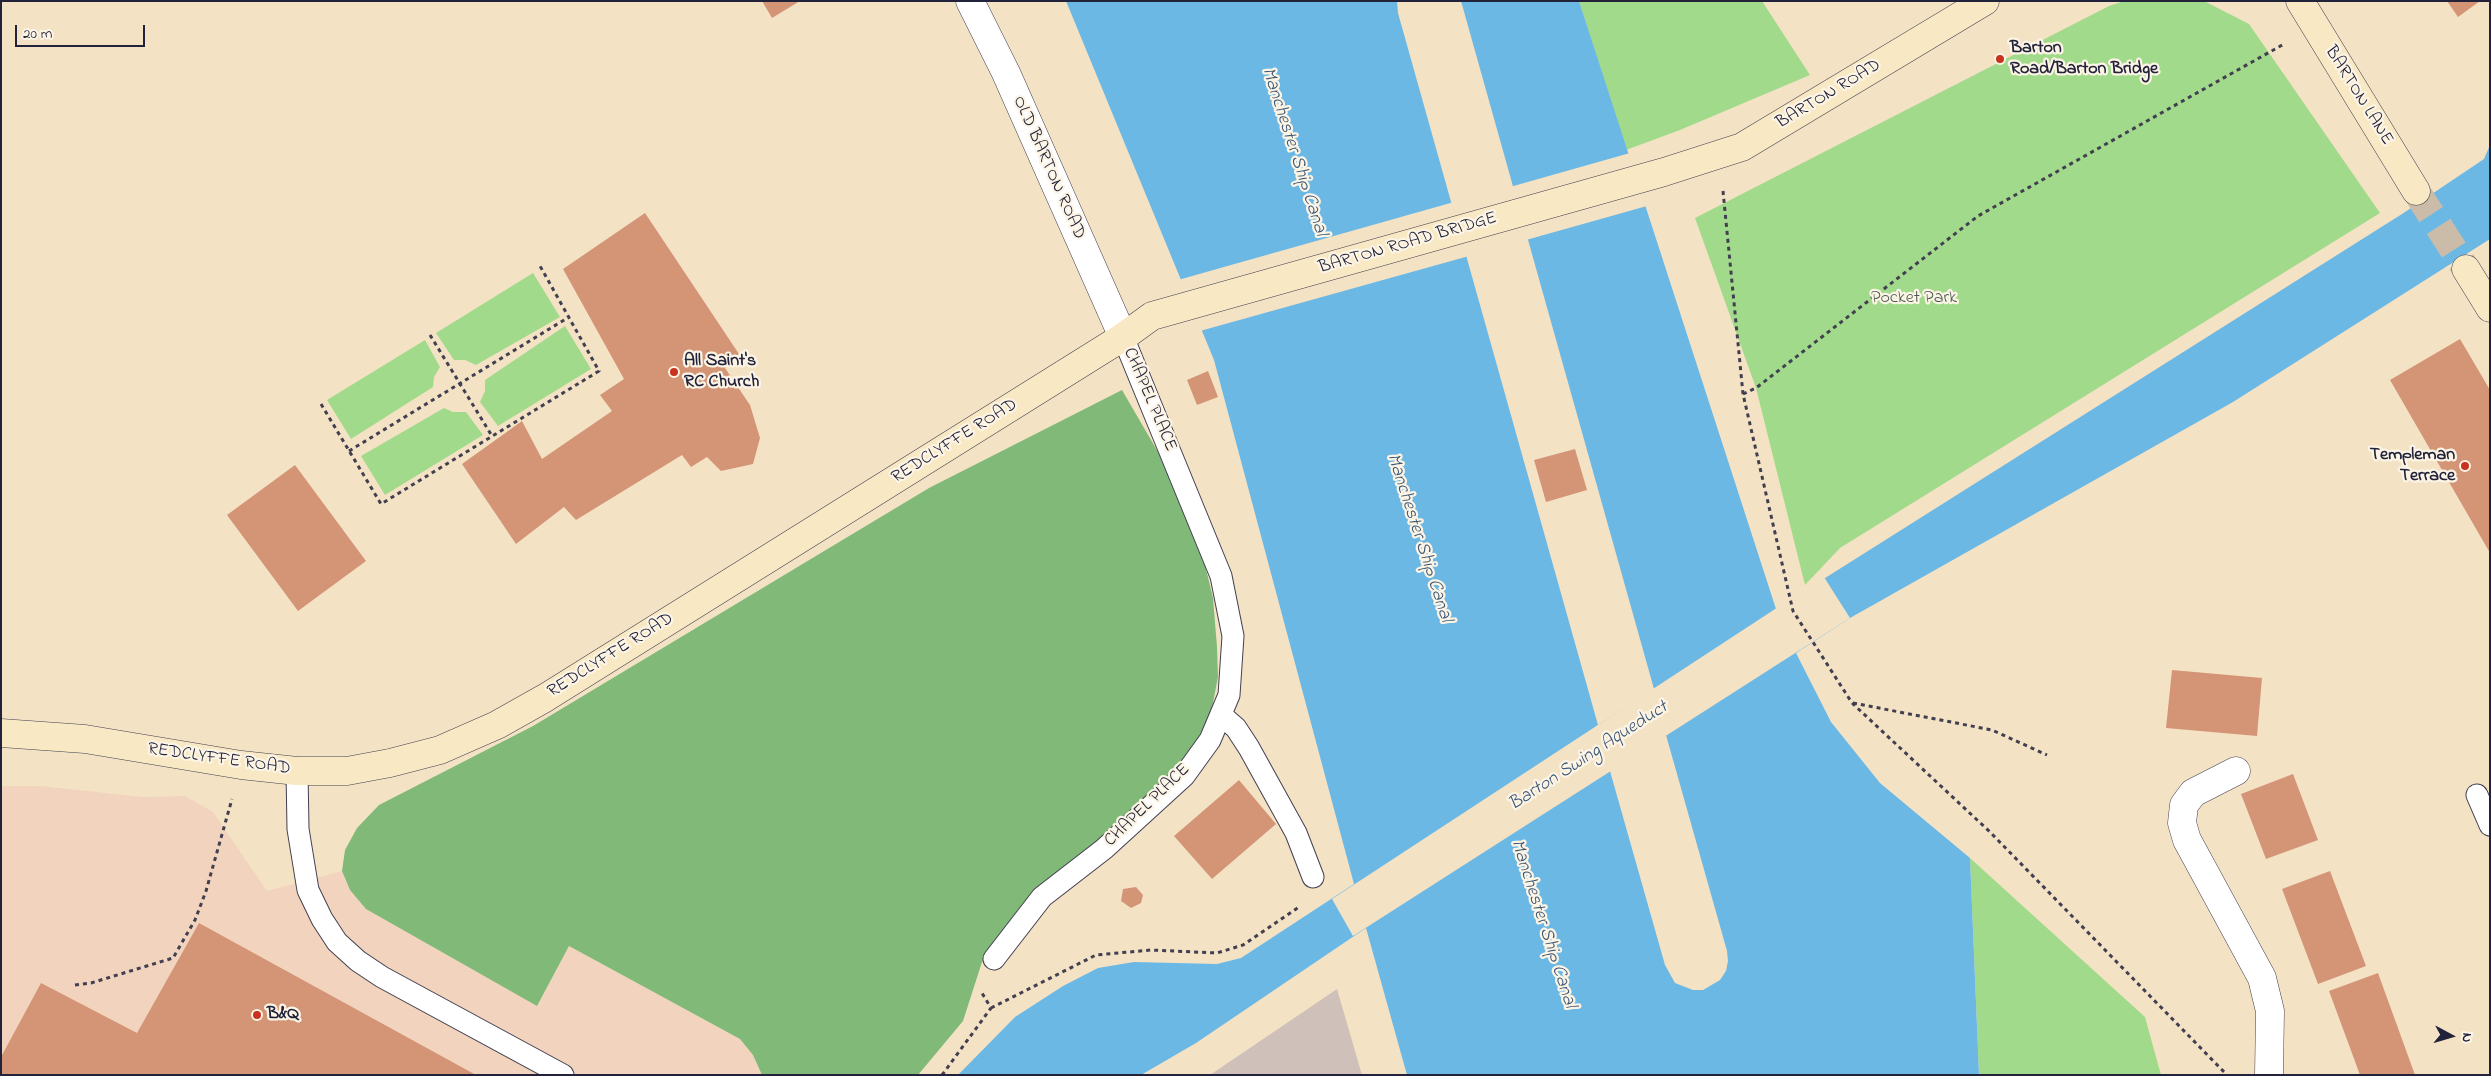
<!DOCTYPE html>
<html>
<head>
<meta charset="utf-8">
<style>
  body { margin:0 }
  #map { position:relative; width:2491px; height:1076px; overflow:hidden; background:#f4e2c5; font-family:"Indie Flower",sans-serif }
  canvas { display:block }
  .frame { position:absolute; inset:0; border:2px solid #22223b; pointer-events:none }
  .north { position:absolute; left:2426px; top:1011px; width:50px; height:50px; -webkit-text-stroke:4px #fcf5e5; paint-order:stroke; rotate:96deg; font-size:14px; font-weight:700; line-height:20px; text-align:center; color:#22223b }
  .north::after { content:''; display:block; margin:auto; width:18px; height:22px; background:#22223b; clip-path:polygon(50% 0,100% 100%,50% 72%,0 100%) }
  .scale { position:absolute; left:15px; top:25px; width:130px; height:22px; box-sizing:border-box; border:2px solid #22223b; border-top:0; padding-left:6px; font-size:15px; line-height:18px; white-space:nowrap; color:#22223b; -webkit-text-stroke:4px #fcf5e5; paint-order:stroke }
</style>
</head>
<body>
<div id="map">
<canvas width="2491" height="1076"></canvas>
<div class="frame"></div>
<div class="north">N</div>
<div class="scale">20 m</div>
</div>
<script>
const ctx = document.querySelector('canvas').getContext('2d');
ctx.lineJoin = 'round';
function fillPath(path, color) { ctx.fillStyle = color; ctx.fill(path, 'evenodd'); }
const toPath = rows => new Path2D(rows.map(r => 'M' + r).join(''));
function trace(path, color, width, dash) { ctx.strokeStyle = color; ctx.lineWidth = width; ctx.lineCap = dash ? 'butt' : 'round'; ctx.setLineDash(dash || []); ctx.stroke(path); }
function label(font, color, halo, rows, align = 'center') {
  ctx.font = font + ' "Indie Flower",sans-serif'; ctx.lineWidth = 4.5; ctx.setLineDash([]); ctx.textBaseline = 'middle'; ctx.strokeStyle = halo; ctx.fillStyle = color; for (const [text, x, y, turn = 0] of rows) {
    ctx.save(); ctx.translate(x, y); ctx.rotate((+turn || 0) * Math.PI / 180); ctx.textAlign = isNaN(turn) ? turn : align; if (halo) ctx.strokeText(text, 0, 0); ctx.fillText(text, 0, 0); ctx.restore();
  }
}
fillPath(toPath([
  [1,786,41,786,143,797,185,796,213,812,267,891,342,871,350,890,537,1006,569,946,740,1039,753,1055,762,1075,1,1075]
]), '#f2d4be');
fillPath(toPath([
  [1337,989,1362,1075,1210,1075]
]), '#cfc0ba');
fillPath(toPath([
  [1579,1,1762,1,1810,75,1680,130,1626,150],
  [2124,1,2204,1,2249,24,2380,213,1840,548,1805,585,1756,388,1695,218,2109,6],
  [533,273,560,317,476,365,465,360,454,360,436,333],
  [565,326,591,369,498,426,480,402,485,391,485,380],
  [425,340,440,367,434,377,433,387,351,439,327,400],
  [444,408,453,412,466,412,483,435,385,495,361,456],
  [1970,858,2145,1017,2161,1075,1979,1075]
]), '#a2da8c');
fillPath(toPath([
  [1122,390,1158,452,1198,536,1213,598,1217,647,1218,677,1212,708,1199,737,1182,764,1009,923,982,962,963,1021,918,1075,762,1075,753,1055,740,1039,569,946,537,1006,366,909,350,890,342,871,345,850,357,828,379,805,533,726,929,488]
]), '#81ba78');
fillPath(toPath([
  [1066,1,1397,1,1398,13,1598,725,1654,689,1461,1,1579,1,1776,609,2402,214,2484,159,2490,145,2490,239,2233,402,1850,618,1796,653,1831,722,1880,783,1970,858,1979,1075,1407,1075,1366,928,1196,1043,1141,1075,958,1075,1015,1017,1063,986,1098,968,1134,962,1217,964,1241,958,1354,884,1214,360],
  [1666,735,1727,951,1728,961,1726,971,1720,980,1703,990,1693,990,1675,983,1665,965,1610,771]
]), '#6cb8e5');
fillPath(toPath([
  [1630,153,1647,206,1526,240,1510,187],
  [1454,202,1469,256,1200,331,1178,280],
  [1824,577,1850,618,1353,936,1332,899]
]), '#f4e2c5');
fillPath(toPath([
  [762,1,800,1,772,18],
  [2447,1,2480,1,2458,17],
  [645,213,739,354,723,365,750,405,760,438,753,464,721,471,707,457,691,467,682,455,576,520,564,507,516,544,462,464,522,421,542,459,612,411,600,395,624,379,563,269],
  [2460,339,2490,390,2490,553,2390,380],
  [1208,371,1218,397,1197,405,1187,380],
  [1575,449,1587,490,1546,502,1534,460],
  [295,465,366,561,298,611,227,515],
  [2172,670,2262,678,2257,736,2166,728],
  [2293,774,2318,840,2266,859,2241,794],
  [1239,780,1276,824,1212,879,1174,836],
  [2330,871,2366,966,2318,984,2282,889],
  [1136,887,1143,895,1141,903,1131,908,1121,901,1123,889],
  [199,923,476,1075,1,1075,1,1057,41,983,137,1033],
  [2378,973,2415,1075,2360,1075,2329,991]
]), '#d49577');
trace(toPath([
  [2416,191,2466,269]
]), '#cabca9', 28, [28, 14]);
const service = toPath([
  [1221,715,1236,728,1249,748,1296,833,1313,877],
  [297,771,298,829,308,890,322,919,337,942,358,961,382,977,563,1075],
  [2477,795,2490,825],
  [994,959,1042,897,1104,849,1184,776,1210,740,1229,695,1233,636,1221,576,1123,337]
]);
const minor = toPath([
  [970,1,1006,73,1123,337],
  [2236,771,2193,793,2184,805,2182,823,2187,840,2262,978,2270,1011,2269,1075]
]);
const secondary = toPath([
  [2300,1,2416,191],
  [2466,269,2490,308],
  [1,733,85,739,241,765,297,771,347,771,390,763,440,750,497,725,545,698,1123,337,1152,316,1664,172,1742,147,1985,1]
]);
trace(service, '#423f50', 23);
trace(minor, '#423f50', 29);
trace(secondary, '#423f50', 29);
trace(toPath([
  [1723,191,1743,394,1793,611,1852,703,1990,832,2227,1075],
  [430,335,492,436],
  [1743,394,1756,388,1978,216,2284,44],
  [321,404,381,504,599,371,540,266],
  [349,451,569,317],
  [1853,703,1992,730,2047,755],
  [75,985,91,983,173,958,195,920,206,891,232,799],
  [991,1008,1096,955,1151,950,1217,953,1243,945,1299,907],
  [942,1075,991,1008,982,993,983,990]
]), '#423f50', 3, [4, 4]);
trace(service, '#fff', 21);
trace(minor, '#fff', 28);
trace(secondary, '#f8e8c3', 28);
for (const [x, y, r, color] of [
  [2000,59,5,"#c8321e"],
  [674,372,5,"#c8321e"],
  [2465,466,5,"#c8321e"],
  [257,1015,5,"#c8321e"]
]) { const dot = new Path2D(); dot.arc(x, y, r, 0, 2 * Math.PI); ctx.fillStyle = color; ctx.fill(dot); trace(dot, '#fcf5e5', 2); }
label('bold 18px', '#22223b', '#fcf5e5', [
  ["Barton",2010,49],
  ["Road/Barton Bridge",2010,70],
  ["All Saint's",684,362],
  ["RC Church",684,383],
  ["Templeman",2455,456,"right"],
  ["Terrace",2455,477,"right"],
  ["B&Q",267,1015]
], 'left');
label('18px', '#22223b', '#fcf5e5', [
  ["BARTON ROAD",1829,95,-31],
  ["BARTON LANE",2358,96,58],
  ["OLD BARTON ROAD",1048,168,66],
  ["BARTON ROAD BRIDGE",1408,244,-16],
  ["CHAPEL PLACE",1149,400,67],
  ["REDCLYFFE ROAD",955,442,-32],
  ["REDCLYFFE ROAD",611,656,-32],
  ["REDCLYFFE ROAD",219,760,8],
  ["CHAPEL PLACE",1148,806,-44]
]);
label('18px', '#485953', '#fcf5e5', [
  ["Pocket Park",1914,299]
]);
label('italic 19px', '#3c5676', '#fcf5e5', [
  ["Manchester Ship Canal",1293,152,72],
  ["Manchester Ship Canal",1418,538,72],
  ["Barton Swing Aqueduct",1589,757,-33],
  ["Manchester Ship Canal",1542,924,72]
]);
</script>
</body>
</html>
